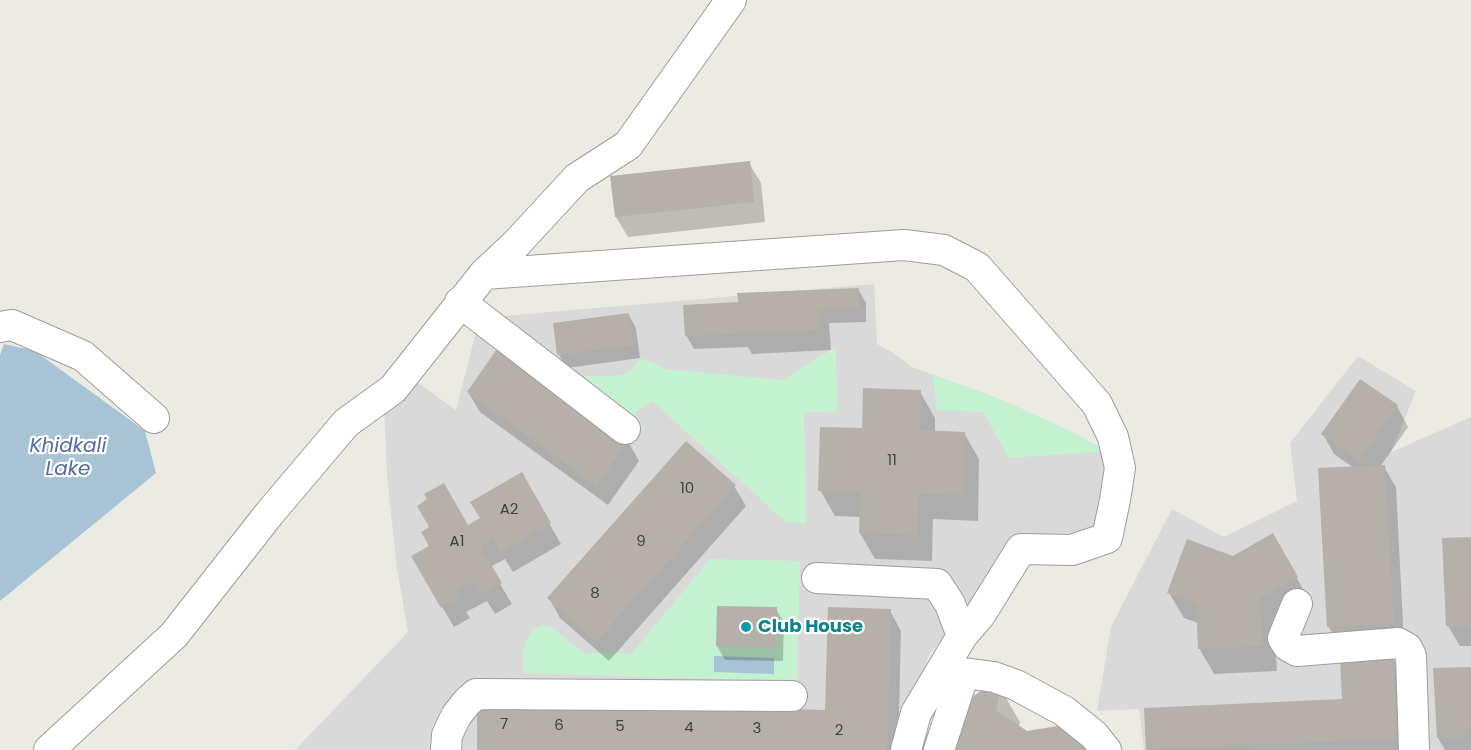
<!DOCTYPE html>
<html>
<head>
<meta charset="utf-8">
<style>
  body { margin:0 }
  canvas { display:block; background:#ecebe3 }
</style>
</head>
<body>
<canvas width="1471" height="750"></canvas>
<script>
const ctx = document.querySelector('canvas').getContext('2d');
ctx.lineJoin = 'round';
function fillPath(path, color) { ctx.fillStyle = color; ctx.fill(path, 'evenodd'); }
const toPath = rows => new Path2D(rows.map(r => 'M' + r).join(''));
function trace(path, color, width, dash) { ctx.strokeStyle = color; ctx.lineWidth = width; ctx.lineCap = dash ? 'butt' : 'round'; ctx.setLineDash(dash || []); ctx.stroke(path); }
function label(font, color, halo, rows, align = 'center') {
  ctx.font = font + ' Poppins,sans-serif'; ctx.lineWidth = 4.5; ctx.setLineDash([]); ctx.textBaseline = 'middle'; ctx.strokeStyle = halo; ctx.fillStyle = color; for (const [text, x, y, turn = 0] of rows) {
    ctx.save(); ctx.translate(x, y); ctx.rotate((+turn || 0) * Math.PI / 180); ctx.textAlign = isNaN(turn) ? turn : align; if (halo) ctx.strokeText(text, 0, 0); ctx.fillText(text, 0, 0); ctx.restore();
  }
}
fillPath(toPath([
  [874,284,877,344,892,352,912,367,1000,399,1074,433,1106,451,1111,488,1098,524,1086,532,1021,536,976,604,930,653,893,750,295,750,408,632,397,569,387,476,384,406,414,380,456,410,476,332,492,317],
  [1358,356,1416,391,1391,452,1471,417,1471,750,1144,750,1139,709,1097,711,1111,627,1172,509,1224,537,1297,501,1290,443]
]), '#dad9d9');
fillPath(toPath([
  [836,347,837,411,804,412,806,523,787,523,652,401,635,413,644,431,570,377,626,375,642,358,665,369,782,380],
  [933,375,1000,399,1074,433,1106,451,1009,458,983,412,937,410],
  [710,559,800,561,797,682,523,673,523,653,527,639,533,630,542,625,552,627,583,653,632,653]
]), '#c4f2d0');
fillPath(toPath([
  [4,344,35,351,145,431,156,473,0,601,0,355],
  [714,656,774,658,774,674,714,672]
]), '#a8c3d5');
fillPath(toPath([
  [749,163,761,183,765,222,628,237,616,217,612,178],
  [858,289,866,303,866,322,829,323,831,350,752,354,748,347,694,349,686,335,739,304],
  [628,314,636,328,640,358,567,368,559,355],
  [468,392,628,441,639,461,608,505,480,412],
  [920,392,935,418,935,432,964,433,979,459,978,521,933,519,932,561,875,559,860,533,861,517,835,516,820,490,863,430],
  [1397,406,1408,427,1380,467,1384,467,1396,487,1404,644,1340,646,1328,626,1354,468,1334,454,1323,434],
  [521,474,561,544,513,572,505,559,490,567,512,604,495,614,487,601,466,612,470,618,454,627,413,557,482,518],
  [734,486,746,506,609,661,560,618,549,598],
  [1272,535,1311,603,1274,624,1277,671,1214,674,1199,648,1198,623,1184,618,1169,593],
  [1471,539,1471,646,1460,646,1448,626],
  [776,609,784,623,783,661,725,660,717,646],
  [890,611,901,631,898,750,478,750,826,711],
  [1392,657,1404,678,1408,750,1147,750,1145,709,1344,700],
  [1471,668,1471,750,1445,750,1438,738],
  [1000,688,1020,722,1019,727,951,750]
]), '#0003');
fillPath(toPath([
  [750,161,754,202,615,217,610,176],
  [859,288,859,308,819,310,820,330,685,336,683,305,738,302,737,293],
  [629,313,634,345,557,355,553,323],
  [499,346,629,440,596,486,467,392],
  [1360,379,1398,405,1359,461,1321,434],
  [863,388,921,390,920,430,965,432,964,495,919,494,917,535,859,533,860,492,818,491,820,427,862,428],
  [686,441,736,485,596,642,547,598],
  [1385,465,1394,624,1327,627,1318,468],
  [522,472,551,523,500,553,492,539,480,546,502,583,482,594,474,581,456,592,459,597,441,608,411,556,429,546,421,532,429,527,417,506,427,499,424,494,444,483,468,525,480,518,470,502],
  [1273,533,1298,577,1260,598,1263,646,1198,649,1196,603,1167,593,1187,539,1233,556],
  [1471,537,1471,625,1446,626,1442,538],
  [717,606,777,607,776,648,716,646],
  [828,607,891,609,887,750,477,750,477,699,825,710],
  [1393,656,1397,739,1146,750,1144,708,1342,699,1340,658],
  [1471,667,1471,724,1464,737,1437,738,1433,668],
  [1001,686,996,710,1027,731,1064,725,1099,750,949,750,965,702,981,691]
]), '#b5b0a9');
const minor = toPath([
  [484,274,904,245,944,250,977,267,1097,404,1113,437,1120,468,1115,500,1107,538,1072,550,1021,549,980,615,962,636,916,713,906,750],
  [460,302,625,429],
  [0,327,12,325,83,356,154,418],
  [817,578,937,584,950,604,962,636],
  [1297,604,1283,638,1288,646,1297,651,1398,643,1407,648,1411,656,1414,750],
  [49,750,174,635,269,514,346,423,393,389,484,274,515,245,577,178,628,145,731,0],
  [446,750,447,735,456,716,467,702,476,694,792,696],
  [939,750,964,673,994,677,1016,685,1064,711,1094,735,1106,750]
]);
trace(minor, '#9d9d9d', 32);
trace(minor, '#fff', 30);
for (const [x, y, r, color] of [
  [746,627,6,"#0f9aa8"]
]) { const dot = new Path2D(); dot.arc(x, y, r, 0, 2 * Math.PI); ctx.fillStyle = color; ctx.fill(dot); trace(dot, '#fff', 2); }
label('15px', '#42413f', null, [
  ["11",892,461],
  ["10",687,489],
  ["A2",509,510],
  ["A1",457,542],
  ["9",641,542],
  ["8",595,594],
  ["7",504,725],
  ["6",559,726],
  ["5",620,727],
  ["4",689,728],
  ["3",757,729],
  ["2",839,731]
]);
label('bold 18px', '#0d838f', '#fff', [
  ["Club House",758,627]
], 'left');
label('italic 20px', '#546c9f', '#fff', [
  ["Khidkali",68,447],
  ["Lake",68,470]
]);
</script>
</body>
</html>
